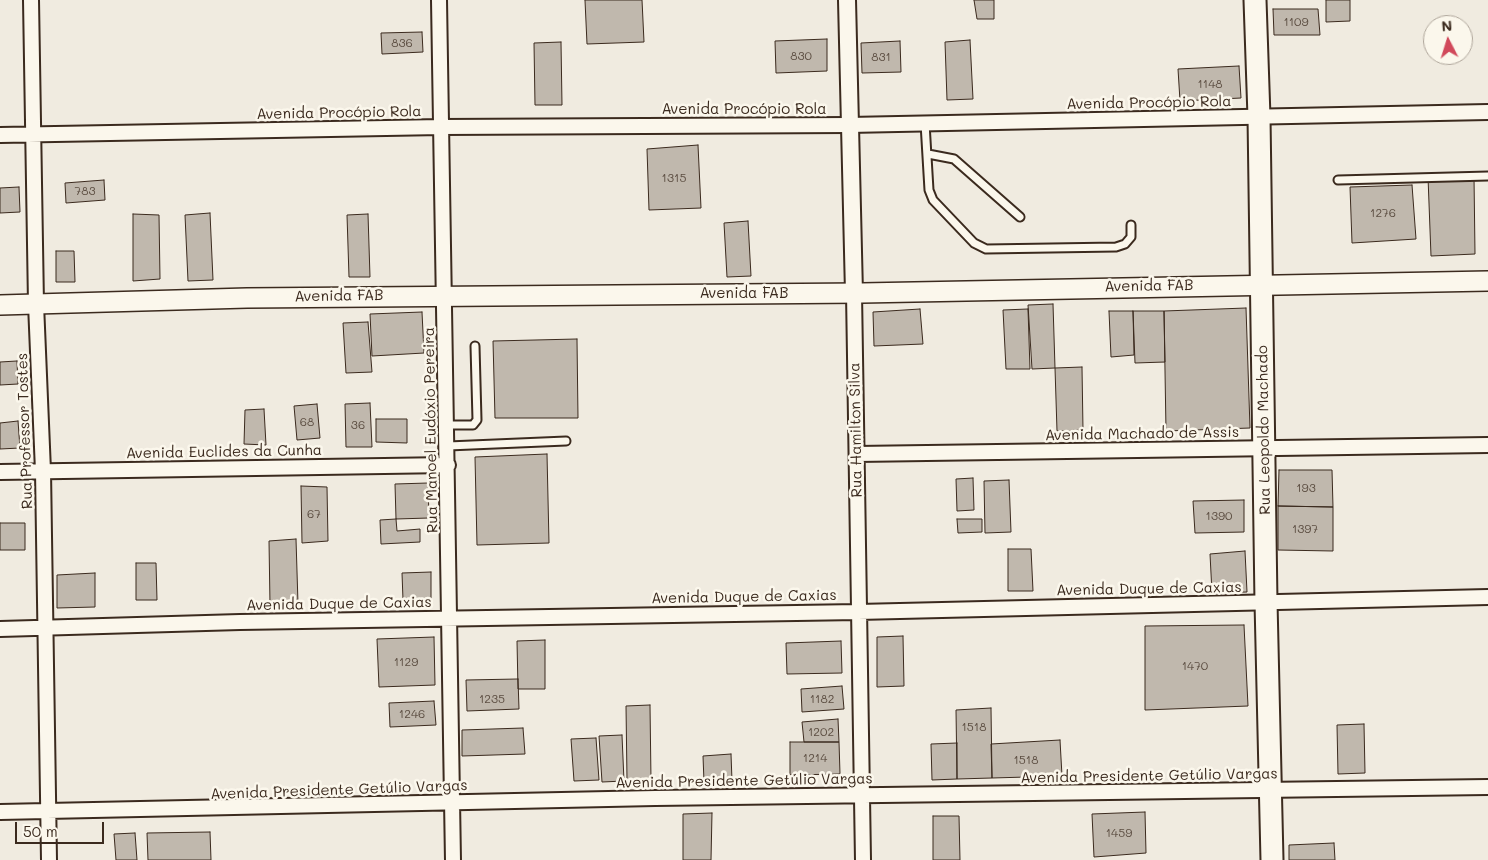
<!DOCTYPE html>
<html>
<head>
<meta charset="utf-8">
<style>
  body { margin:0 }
  #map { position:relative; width:1488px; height:860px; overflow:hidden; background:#f0ebe0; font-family:Mali,sans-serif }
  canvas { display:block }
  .north { position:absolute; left:1423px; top:15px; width:50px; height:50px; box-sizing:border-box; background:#fbf7ec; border:1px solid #aea59a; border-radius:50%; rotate:355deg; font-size:14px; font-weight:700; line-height:20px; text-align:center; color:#3b2a1e }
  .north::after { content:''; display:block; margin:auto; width:18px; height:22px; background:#d1495b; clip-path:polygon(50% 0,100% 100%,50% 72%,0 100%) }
  .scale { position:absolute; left:15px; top:822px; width:89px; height:22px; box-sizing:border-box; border:2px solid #3b2a1e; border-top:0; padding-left:6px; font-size:15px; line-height:18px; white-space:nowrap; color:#3b2a1e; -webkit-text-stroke:4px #fbf7ec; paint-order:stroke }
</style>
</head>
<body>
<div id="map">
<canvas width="1488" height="860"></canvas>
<div class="north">N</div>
<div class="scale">50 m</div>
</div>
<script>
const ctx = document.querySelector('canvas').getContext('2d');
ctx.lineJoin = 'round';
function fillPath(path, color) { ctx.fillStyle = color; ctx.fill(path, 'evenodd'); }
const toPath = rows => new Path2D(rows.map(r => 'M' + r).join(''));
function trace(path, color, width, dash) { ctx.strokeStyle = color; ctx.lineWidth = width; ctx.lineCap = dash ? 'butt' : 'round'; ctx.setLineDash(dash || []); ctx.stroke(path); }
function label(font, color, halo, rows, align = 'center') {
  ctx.font = font + ' Mali,sans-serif'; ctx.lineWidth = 5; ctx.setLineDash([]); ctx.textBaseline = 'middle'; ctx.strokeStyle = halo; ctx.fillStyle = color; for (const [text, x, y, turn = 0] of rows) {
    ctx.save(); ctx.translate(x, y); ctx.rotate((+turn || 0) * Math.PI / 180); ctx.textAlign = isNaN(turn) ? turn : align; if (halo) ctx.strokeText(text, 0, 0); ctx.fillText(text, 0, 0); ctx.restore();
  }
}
const building = toPath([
  [585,0,642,0,644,42,587,44,585,0],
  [974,0,994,0,994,19,977,19,974,0],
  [1326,0,1350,0,1350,21,1326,22,1326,0],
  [1273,9,1318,9,1320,35,1274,35,1273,9],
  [422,32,423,52,382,54,381,33,422,32],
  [827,39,827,71,776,73,775,41,827,39],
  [970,40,973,99,947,100,945,42,970,40],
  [900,41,901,72,862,73,861,43,900,41],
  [561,42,562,105,535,105,534,43,561,42],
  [1239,66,1241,98,1180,101,1178,69,1239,66],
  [698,145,701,208,649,210,647,149,698,145],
  [1474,176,1475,254,1431,256,1428,177,1474,176],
  [104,180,105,200,66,203,65,183,104,180],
  [1412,185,1416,239,1352,243,1350,187,1412,185],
  [19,187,20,212,0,213,0,188,19,187],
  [210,213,213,280,188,281,185,215,210,213],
  [133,214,159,215,160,279,133,281,133,214],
  [368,214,370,277,349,277,347,215,368,214],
  [748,221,751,276,727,277,724,223,748,221],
  [56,251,74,251,75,282,56,282,56,251],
  [1053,304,1055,368,1032,369,1028,305,1053,304],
  [1246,308,1250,428,1166,431,1164,311,1246,308],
  [920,309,923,344,874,346,873,312,920,309],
  [1028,309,1030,369,1006,369,1003,310,1028,309],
  [1109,311,1133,311,1134,355,1111,357,1109,311],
  [1133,311,1164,311,1165,362,1135,363,1133,311],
  [422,312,424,353,372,356,370,314,422,312],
  [368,322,372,372,346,373,343,323,368,322],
  [577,339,578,418,495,418,493,341,577,339],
  [17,361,18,384,0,385,0,362,17,361],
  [1082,367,1083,430,1057,431,1055,368,1082,367],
  [370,403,372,447,346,447,345,404,370,403],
  [317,404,320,438,297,440,294,406,317,404],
  [264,409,266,445,244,444,245,410,264,409],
  [376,419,407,419,407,443,376,442,376,419],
  [18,421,20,448,0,449,0,423,18,421],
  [547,454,549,543,477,545,475,457,547,454],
  [1279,470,1332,470,1333,507,1278,506,1279,470],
  [973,478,974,510,957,511,956,479,973,478],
  [1009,480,1011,532,985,533,984,481,1009,480],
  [428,483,429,518,396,519,395,484,428,483],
  [301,486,327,487,328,541,302,543,301,486],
  [1244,500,1244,532,1195,533,1193,501,1244,500],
  [1278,506,1333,507,1333,551,1278,550,1278,506],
  [396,519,397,531,420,529,420,542,381,544,380,520,396,519],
  [957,519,982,519,982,532,958,533,957,519],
  [0,523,25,523,25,550,0,550,0,523],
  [296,539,298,604,270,605,269,541,296,539],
  [1008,549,1031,549,1033,591,1008,591,1008,549],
  [1245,551,1247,592,1212,593,1210,554,1245,551],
  [136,563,156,563,157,600,136,600,136,563],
  [431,572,431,599,403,600,402,573,431,572],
  [95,573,95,607,57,608,57,575,95,573],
  [1244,625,1248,706,1145,710,1145,626,1244,625],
  [903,636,904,686,877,687,877,637,903,636],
  [434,637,435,685,379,687,377,639,434,637],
  [545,640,545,689,518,689,517,641,545,640],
  [841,641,842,673,787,674,786,643,841,641],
  [518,679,519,709,467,711,466,680,518,679],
  [842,686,844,709,802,712,801,689,842,686],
  [434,701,436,725,390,727,389,703,434,701],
  [650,705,651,780,627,780,626,706,650,705],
  [991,708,992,778,957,779,956,710,991,708],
  [838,719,839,742,804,742,802,722,838,719],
  [1364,724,1365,773,1338,774,1337,725,1364,724],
  [523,728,525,754,462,756,462,730,523,728],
  [622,735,624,781,602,782,599,736,622,735],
  [596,738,599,780,574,781,571,739,596,738],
  [1060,740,1062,776,992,778,991,744,1060,740],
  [790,742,839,742,840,774,790,775,790,742],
  [957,743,957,779,932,780,931,744,957,743],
  [731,754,732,781,704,782,703,756,731,754],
  [1145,812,1146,853,1094,857,1092,814,1145,812],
  [712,813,711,860,683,860,683,814,712,813],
  [933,816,959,816,960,860,933,860,933,816],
  [210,832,211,860,148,860,147,833,210,832],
  [135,833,137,860,116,860,114,834,135,833],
  [1334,843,1335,860,1289,860,1289,845,1334,843]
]);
fillPath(building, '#c0b8ad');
trace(building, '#3b2a1e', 1);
const service = toPath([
  [925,123,929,190,933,200,974,243,986,249,1116,247,1125,244,1131,237,1131,225],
  [928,154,954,159,1020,217],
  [1338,180,1488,176],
  [447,425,473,425,477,420,475,346],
  [448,446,566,441]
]);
const minor = toPath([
  [31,0,36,304,43,471,49,860],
  [439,0,453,860],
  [0,135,441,127,849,125,1488,112],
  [854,293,863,860],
  [857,454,1488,445],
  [0,472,448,465],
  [0,629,240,622,858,612,1488,597],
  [0,812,655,798,1488,787]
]);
const tertiary = toPath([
  [847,0,854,293]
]);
const secondary = toPath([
  [0,305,247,298,862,293,1488,281]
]);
const primary = toPath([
  [1255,0,1259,117,1266,602,1272,860]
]);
trace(service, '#3b2a1e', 11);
trace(minor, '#3b2a1e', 18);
trace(tertiary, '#3b2a1e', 20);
trace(secondary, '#3b2a1e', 22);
trace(primary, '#3b2a1e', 25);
trace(service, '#fbf7ec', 7);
trace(minor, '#fbf7ec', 14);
trace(tertiary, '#fbf7ec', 16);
trace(secondary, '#fbf7ec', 19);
trace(primary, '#fbf7ec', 21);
label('12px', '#5c4e42', null, [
  ["1109",1296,22],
  ["836",402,43],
  ["830",801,56],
  ["831",881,57],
  ["1148",1210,84],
  ["1315",674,178],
  ["783",85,191],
  ["1276",1383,213],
  ["68",307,422],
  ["36",358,425],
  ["193",1306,488],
  ["67",314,514],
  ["1390",1219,516],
  ["1397",1305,529],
  ["1129",406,662],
  ["1470",1195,666],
  ["1235",492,699],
  ["1182",822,699],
  ["1246",412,714],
  ["1518",974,727],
  ["1202",821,732],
  ["1214",815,758],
  ["1518",1026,760],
  ["1459",1119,833]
]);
label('15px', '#3b2a1e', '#fbf7ec', [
  ["Avenida Procópio Rola",1149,103,-1],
  ["Avenida Procópio Rola",744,109],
  ["Avenida Procópio Rola",339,113,-1],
  ["Avenida FAB",1149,286,-1],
  ["Avenida FAB",744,293],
  ["Avenida FAB",339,296,-1],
  ["Rua Manoel Eudóxio Pereira",431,430,-91],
  ["Rua Hamilton Silva",856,430,-91],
  ["Rua Leopoldo Machado",1264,430,-91],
  ["Rua Professor Tostes",25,431,-92],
  ["Avenida Machado de Assis",1142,434,-1],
  ["Avenida Euclides da Cunha",224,452,-1],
  ["Avenida Duque de Caxias",1149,589,-1],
  ["Avenida Duque de Caxias",744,597,-1],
  ["Avenida Duque de Caxias",339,604,-1],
  ["Avenida Presidente Getúlio Vargas",1149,776,-1],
  ["Avenida Presidente Getúlio Vargas",744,781,-1],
  ["Avenida Presidente Getúlio Vargas",339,790,-2]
]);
</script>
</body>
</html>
